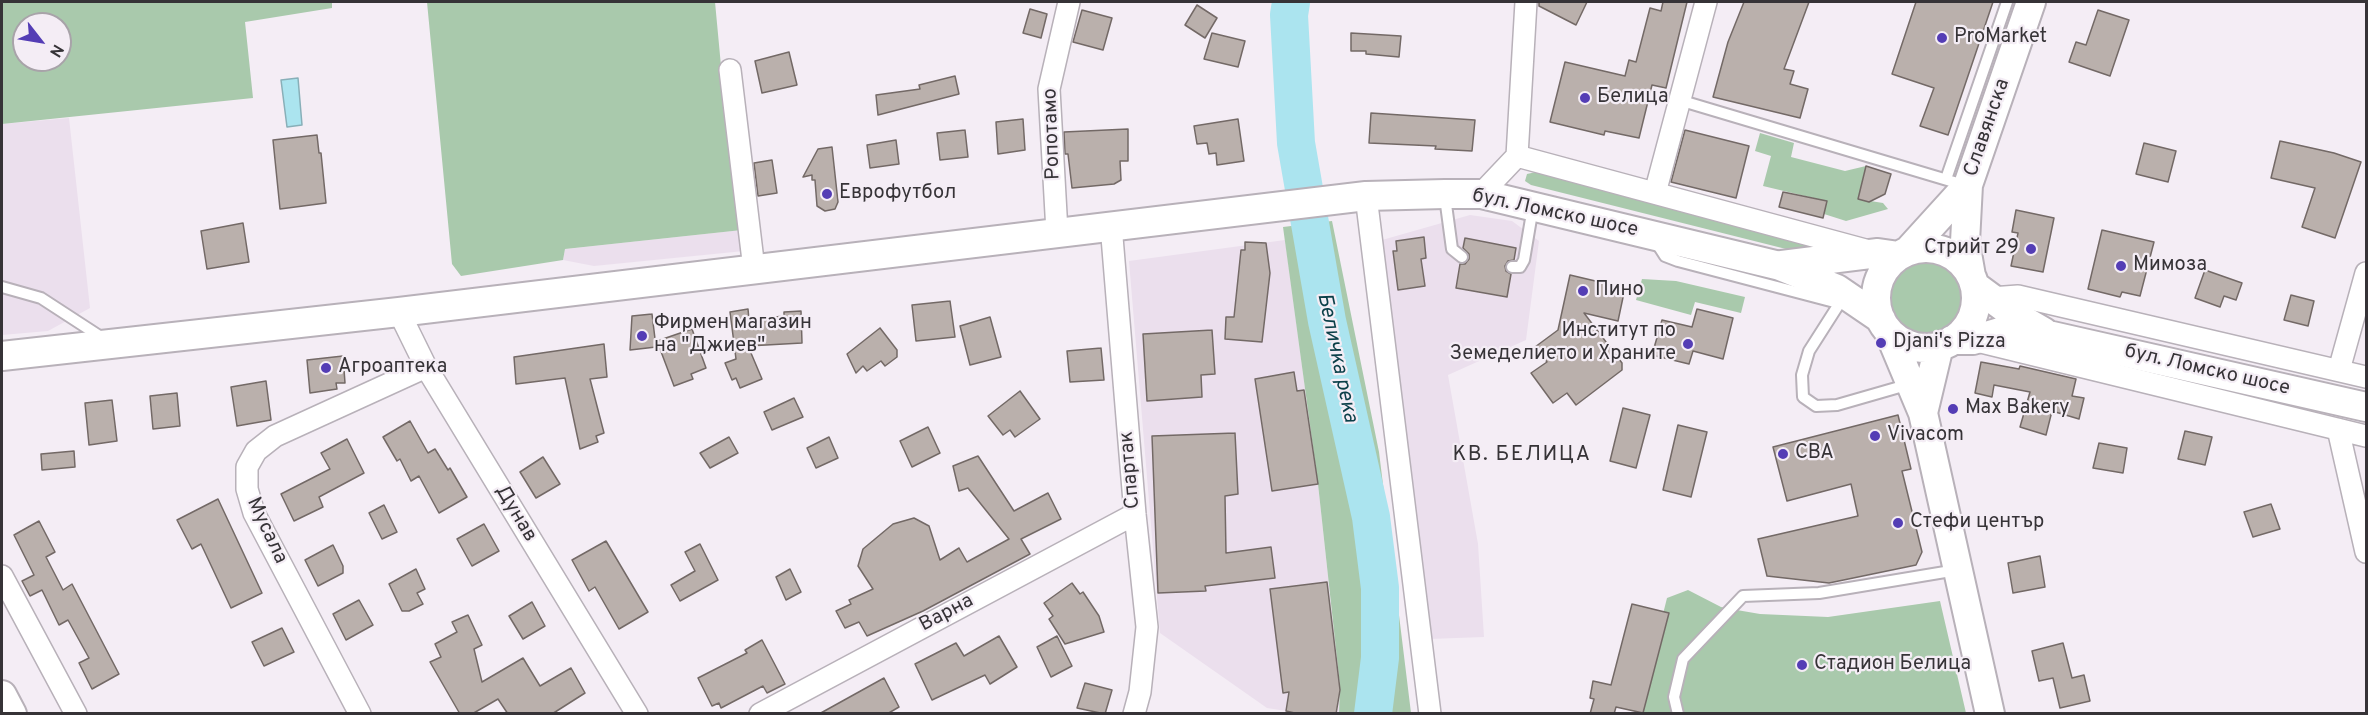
<!DOCTYPE html>
<html>
<head>
<meta charset="utf-8">
<style>
  body { margin:0 }
  #map { position:relative; width:2368px; height:715px; overflow:hidden; background:#f4edf5; font-family:Overpass,sans-serif }
  canvas { display:block }
  .frame { position:absolute; inset:0; border:3px solid #363337; pointer-events:none }
  .north { position:absolute; left:12px; top:12px; width:60px; height:60px; box-sizing:border-box; background:#f4edf5; border:2px solid #a8a3a9; border-radius:50%; rotate:121deg; font-size:16px; font-weight:700; line-height:24px; text-align:center; color:#363337 }
  .north::after { content:''; display:block; margin:auto; width:21px; height:27px; background:#543db5; clip-path:polygon(50% 0,100% 100%,50% 72%,0 100%) }
</style>
</head>
<body>
<div id="map">
<canvas width="2368" height="715"></canvas>
<div class="frame"></div>
<div class="north">N</div>
</div>
<script>
const ctx = document.querySelector('canvas').getContext('2d');
ctx.lineJoin = 'round';
function fillPath(path, color) { ctx.fillStyle = color; ctx.fill(path, 'evenodd'); }
const toPath = rows => new Path2D(rows.map(r => 'M' + r).join(''));
function trace(path, color, width, dash) { ctx.strokeStyle = color; ctx.lineWidth = width; ctx.lineCap = dash ? 'butt' : 'round'; ctx.setLineDash(dash || []); ctx.stroke(path); }
function label(font, color, halo, rows, align = 'center') {
  ctx.font = font + ' Overpass,sans-serif'; ctx.lineWidth = 4.5; ctx.setLineDash([]); ctx.textBaseline = 'middle'; ctx.strokeStyle = halo; ctx.fillStyle = color; for (const [text, x, y, turn = 0] of rows) {
    ctx.save(); ctx.translate(x, y); ctx.rotate((+turn || 0) * Math.PI / 180); ctx.textAlign = isNaN(turn) ? turn : align; if (halo) ctx.strokeText(text, 0, 0); ctx.fillText(text, 0, 0); ctx.restore();
  }
}
fillPath(toPath([
  [69,118,90,308,48,331,2,335,2,124],
  [1470,215,1512,221,1539,241,1526,340,1448,375,1478,544,1484,637,1429,639,1382,240],
  [742,230,744,251,594,266,563,260,565,249],
  [1285,240,1318,484,1340,686,1339,713,1299,713,1267,708,1160,633,1129,261]
]), '#ebdfed');
fillPath(toPath([
  [2,2,332,2,332,8,245,22,253,98,2,124],
  [24,24,60,24,60,60,24,60],
  [427,2,715,2,721,66,742,230,565,249,563,260,461,276,452,264],
  [1760,133,1794,143,1791,157,1845,171,1866,166,1858,199,1883,203,1888,209,1846,221,1824,214,1826,201,1763,186,1771,156,1755,151],
  [1536,172,1802,239,1823,250,1802,253,1531,185,1525,181,1527,174],
  [1332,221,1379,452,1411,713,1339,713,1340,686,1318,484,1283,227],
  '1890 299a36 36 0 1 1 72 0a36 36 0 1 1-72 0Z',
  [1642,279,1676,281,1745,297,1741,313,1695,302,1691,315,1636,300],
  [1688,590,1721,607,1731,609,1760,614,1828,617,1940,601,1966,713,1638,714,1667,598]
]), '#a9c9ac');
const water = toPath([
  [298,78,302,125,287,127,281,80,298,78]
]);
fillPath(water, '#abe4ef');
trace(water, '#88afb8', 1.5);
trace(toPath([
  [1291,2,1289,15,1296,143,1327,321,1371,517,1380,588,1380,658,1373,714]
]), '#abe4ef', 38);
const building = toPath([
  [1539,2,1587,2,1576,25,1539,6,1539,2],
  [1663,2,1687,2,1666,88,1652,85,1639,138,1605,131,1604,135,1550,122,1565,62,1625,76,1629,60,1636,62,1650,8,1661,11,1663,2],
  [1744,2,1809,2,1784,69,1794,71,1790,84,1808,89,1800,118,1713,97,1728,42,1744,2],
  [1916,2,1993,2,1948,135,1920,126,1934,88,1892,74,1916,2],
  [1197,5,1217,18,1205,38,1185,25,1197,5],
  [1030,9,1047,14,1041,38,1023,33,1030,9],
  [1082,10,1112,18,1103,50,1073,42,1082,10],
  [2098,10,2129,20,2110,76,2069,62,2076,42,2086,45,2098,10],
  [1212,33,1245,41,1238,67,1204,59,1212,33],
  [1351,33,1401,36,1399,57,1366,54,1366,51,1351,51,1351,33],
  [789,52,797,85,762,93,755,61,789,52],
  [955,76,959,94,878,115,876,95,920,89,919,85,955,76],
  [1371,113,1475,120,1472,151,1435,149,1436,146,1369,143,1371,113],
  [1023,119,1025,150,998,154,996,122,1023,119],
  [1238,119,1244,161,1217,165,1216,153,1209,154,1207,143,1197,144,1194,126,1238,119],
  [1128,129,1128,161,1120,161,1121,180,1114,184,1072,188,1068,154,1065,154,1064,132,1128,129],
  [965,130,968,157,940,160,937,133,965,130],
  [1685,130,1749,146,1736,198,1671,182,1685,130],
  [317,135,319,153,321,153,326,203,280,209,273,140,317,135],
  [896,140,899,164,870,168,867,145,896,140],
  [2280,141,2334,153,2361,162,2335,238,2302,227,2315,188,2271,178,2280,141],
  [2144,143,2176,151,2168,182,2136,174,2144,143],
  [832,147,838,202,835,209,825,211,817,206,815,180,812,180,812,175,803,177,818,149,832,147],
  [772,160,777,193,758,196,754,163,772,160],
  [1866,166,1891,174,1885,194,1869,202,1858,199,1866,166],
  [1783,192,1827,201,1823,218,1779,207,1783,192],
  [2016,210,2054,218,2043,272,2011,266,2018,233,2012,232,2016,210],
  [243,223,249,262,207,269,201,231,243,223],
  [2102,230,2154,242,2140,296,2122,292,2120,297,2088,289,2102,230],
  [1424,237,1426,258,1421,259,1425,286,1398,290,1393,251,1397,251,1396,241,1424,237],
  [1465,238,1516,248,1514,260,1508,261,1505,266,1506,271,1511,274,1507,297,1456,288,1460,264,1465,264,1469,259,1469,254,1463,248,1465,238],
  [1245,242,1266,243,1270,273,1262,342,1225,339,1226,317,1234,317,1241,250,1245,250,1245,242],
  [2205,270,2242,283,2236,300,2224,296,2220,307,2195,298,2205,270],
  [1570,275,1625,288,1618,321,1584,313,1622,363,1622,370,1576,405,1567,393,1553,403,1531,373,1547,362,1535,347,1558,330,1570,275],
  [2291,295,2314,301,2308,326,2284,320,2291,295],
  [950,301,955,337,916,341,912,305,950,301],
  [748,309,749,320,784,316,784,312,801,311,802,343,748,346,762,379,740,388,736,378,732,380,725,363,736,359,730,312,748,309],
  [1697,309,1733,318,1723,359,1693,351,1689,364,1652,355,1662,320,1692,327,1697,309],
  [652,314,656,347,630,350,632,316,652,314],
  [990,317,1001,357,970,365,960,326,990,317],
  [880,328,897,350,897,357,885,366,881,361,867,371,863,366,856,373,847,354,880,328],
  [692,329,706,368,691,374,693,379,674,386,657,341,692,329],
  [1212,330,1215,374,1201,375,1202,397,1147,401,1143,334,1212,330],
  [604,344,607,377,590,379,604,433,596,436,598,442,580,449,565,378,516,384,514,357,604,344],
  [1101,348,1104,380,1070,382,1067,351,1101,348],
  [343,356,345,383,336,383,337,389,310,393,307,360,343,356],
  [1981,362,2019,369,2020,366,2076,379,2072,396,2084,398,2079,419,2052,411,2046,435,2020,427,2030,392,1994,385,1992,397,1975,393,1981,362],
  [1294,372,1297,391,1304,390,1318,484,1272,491,1255,379,1294,372],
  [266,381,271,420,237,426,231,387,266,381],
  [1020,391,1040,419,1015,437,1010,430,1003,435,988,416,1020,391],
  [177,393,180,426,153,429,150,396,177,393],
  [794,398,803,417,772,430,764,412,794,398],
  [112,400,117,441,89,445,85,403,112,400],
  [1623,408,1650,415,1636,468,1610,461,1623,408],
  [1898,415,1911,469,1902,471,1922,552,1916,565,1829,583,1767,576,1758,539,1858,516,1851,484,1787,501,1773,447,1898,415],
  [410,421,428,453,435,449,448,470,450,468,467,497,439,513,419,476,411,481,400,459,397,461,383,437,410,421],
  [1678,425,1707,432,1691,497,1663,490,1678,425],
  [928,427,940,453,912,467,900,441,928,427],
  [2185,431,2212,437,2205,465,2178,459,2185,431],
  [1235,433,1238,494,1225,496,1226,553,1271,547,1275,578,1205,586,1206,591,1158,593,1152,436,1235,433],
  [729,437,738,453,710,468,700,453,729,437],
  [829,437,838,458,816,468,807,448,829,437],
  [347,439,364,473,319,497,323,507,294,521,281,494,330,469,321,453,347,439],
  [2099,443,2127,448,2123,473,2093,468,2099,443],
  [74,451,75,467,42,470,41,454,74,451],
  [978,456,1014,511,1048,493,1061,519,1021,539,1030,554,923,611,867,636,859,622,845,628,836,611,851,604,849,600,873,589,858,566,863,549,893,524,914,518,929,526,940,560,959,548,967,562,1009,539,968,488,959,491,953,466,978,456],
  [543,457,560,484,536,498,520,472,543,457],
  [218,499,262,593,231,608,201,544,192,549,177,520,218,499],
  [2271,504,2280,529,2253,537,2244,512,2271,504],
  [384,505,397,532,382,539,369,513,384,505],
  [39,521,55,552,46,557,63,590,72,584,119,674,92,689,79,663,89,658,68,620,59,625,42,590,30,596,22,581,34,575,14,535,39,521],
  [484,524,499,551,472,566,457,539,484,524],
  [606,541,648,612,619,629,595,587,589,591,572,560,606,541],
  [700,544,718,580,680,601,671,585,695,571,685,552,700,544],
  [333,545,343,566,343,573,318,586,305,560,333,545],
  [2040,556,2045,587,2013,593,2008,563,2040,556],
  [416,569,425,589,417,593,423,604,409,611,402,611,389,584,416,569],
  [790,569,801,592,786,600,776,577,790,569],
  [1327,582,1340,690,1336,714,1299,714,1286,711,1289,692,1283,693,1270,589,1327,582],
  [1072,583,1080,594,1083,592,1099,616,1104,632,1065,644,1049,619,1053,616,1044,603,1072,583],
  [359,600,373,625,346,640,333,614,359,600],
  [532,602,545,626,523,639,509,616,532,602],
  [1632,604,1669,613,1643,713,1616,707,1614,714,1590,714,1594,699,1590,698,1593,681,1611,685,1632,604],
  [468,615,482,645,474,649,482,682,523,658,540,686,571,668,585,693,552,714,508,714,498,699,472,714,460,714,430,662,441,657,435,644,457,632,452,622,468,615],
  [282,628,294,652,264,666,252,642,282,628],
  [999,636,1017,667,990,684,985,675,932,700,915,664,956,643,964,656,999,636],
  [1057,636,1072,666,1051,677,1037,647,1057,636],
  [762,640,785,684,767,693,763,686,721,708,719,703,712,706,698,678,747,653,745,650,762,640],
  [2063,643,2072,678,2084,675,2090,701,2060,708,2053,678,2039,681,2032,651,2063,643],
  [884,678,899,707,887,714,819,714,884,678],
  [1085,683,1112,690,1105,714,1077,708,1085,683]
]);
fillPath(building, '#bab0ac');
trace(building, '#736966', 1.5);
const lane = toPath([
  [1679,100,1964,185],
  [1946,179,2007,2],
  [1445,197,1452,249,1462,257],
  [1656,242,1665,256,1678,261,1842,304],
  [1512,267,1520,267,1524,260,1533,207],
  [2,287,41,298,104,339],
  [1839,304,1809,351,1802,375,1803,397,1816,406,1837,405,1910,384],
  [1678,714,1674,697,1683,659,1743,596,1819,593,1957,570]
]);
const street = toPath([
  [730,70,754,269],
  [1517,156,1869,251],
  [1655,193,1706,2],
  [1481,194,1517,156,1526,2],
  [1366,196,1430,714],
  [1111,225,1135,514,1147,627,1140,692,1134,714],
  [1057,232,1049,89,1069,2],
  [1991,298,2018,296,2366,377],
  [399,312,426,367,637,714],
  [1973,340,2366,436],
  [2339,370,2366,273],
  [2338,429,2366,552],
  [2,576,76,714],
  [360,714,254,513,247,489,247,467,256,451,275,436,426,367],
  [760,714,1135,514]
]);
const secondary = toPath([
  '1876 298a50 50 0 1 1 100 0a50 50 0 1 1-100 0Z',
  [1908,251,1968,185],
  [1782,265,1878,253,1899,256],
  [1971,276,1965,242,1968,185,2031,2],
  [1975,286,2013,314,2044,332],
  [1889,332,1923,413,1990,714],
  [1952,340,1973,340,2000,332,2048,335,2366,407],
  [2,356,399,312,1366,196,1445,194,1481,194,1780,266,1837,289,1881,319],
  [1923,413,1939,346],
  [2,695,12,714]
]);
trace(lane, '#b8b1b9', 14);
trace(street, '#b8b1b9', 24);
trace(secondary, '#b8b1b9', 32);
trace(lane, '#fff', 10);
trace(street, '#fff', 21);
trace(secondary, '#fff', 28);
for (const [x, y, r, color] of [
  [1942,38,6,"#543db5"],
  [1585,98,6,"#543db5"],
  [827,194,6,"#543db5"],
  [2031,249,6,"#543db5"],
  [2121,266,6,"#543db5"],
  [1583,291,6,"#543db5"],
  [642,336,6,"#543db5"],
  [1881,343,6,"#543db5"],
  [1688,344,6,"#543db5"],
  [326,368,6,"#543db5"],
  [1953,409,6,"#543db5"],
  [1875,436,6,"#543db5"],
  [1783,454,6,"#543db5"],
  [1898,523,6,"#543db5"],
  [1802,665,6,"#543db5"]
]) { const dot = new Path2D(); dot.arc(x, y, r, 0, 2 * Math.PI); ctx.fillStyle = color; ctx.fill(dot); trace(dot, '#f4edf5', 2); }
label('20px', '#363337', '#f4edf5', [
  ["ProMarket",1954,38],
  ["Белица",1597,98],
  ["Еврофутбол",839,194],
  ["Стрийт 29",2019,249,"right"],
  ["Мимоза",2133,266],
  ["Пино",1595,291],
  ["Фирмен магазин",654,324],
  ["на \"Джиев\"",654,347],
  ["Институт по",1676,332,"right"],
  ["Земеделието и Храните",1676,355,"right"],
  ["Djani's Pizza",1893,343],
  ["Агроаптека",338,368],
  ["Max Bakery",1965,409],
  ["Vivacom",1887,436],
  ["CBA",1795,454],
  ["Стефи център",1910,523],
  ["Стадион Белица",1814,665]
], 'left');
label('20px', '#363337', '#f4edf5', [
  ["Славянска",1988,128,-71],
  ["Ропотамо",1053,134,-92],
  ["бул. Ломско шосе",1555,214,12],
  ["бул. Ломско шосе",2207,371,13],
  ["Спартак",1131,470,-95],
  ["Дунав",515,514,59],
  ["Мусала",266,531,65],
  ["Варна",947,614,-28]
]);
label('italic 21px', '#0a3f48', '#f4edf5', [
  ["Беличка река",1336,358,78]
]);
ctx.letterSpacing = '1.5px';
label('21px', '#363337', '#f4edf5', [
  ["КВ. БЕЛИЦА",1522,456]
]);
ctx.letterSpacing = '0px';
</script>
</body>
</html>
